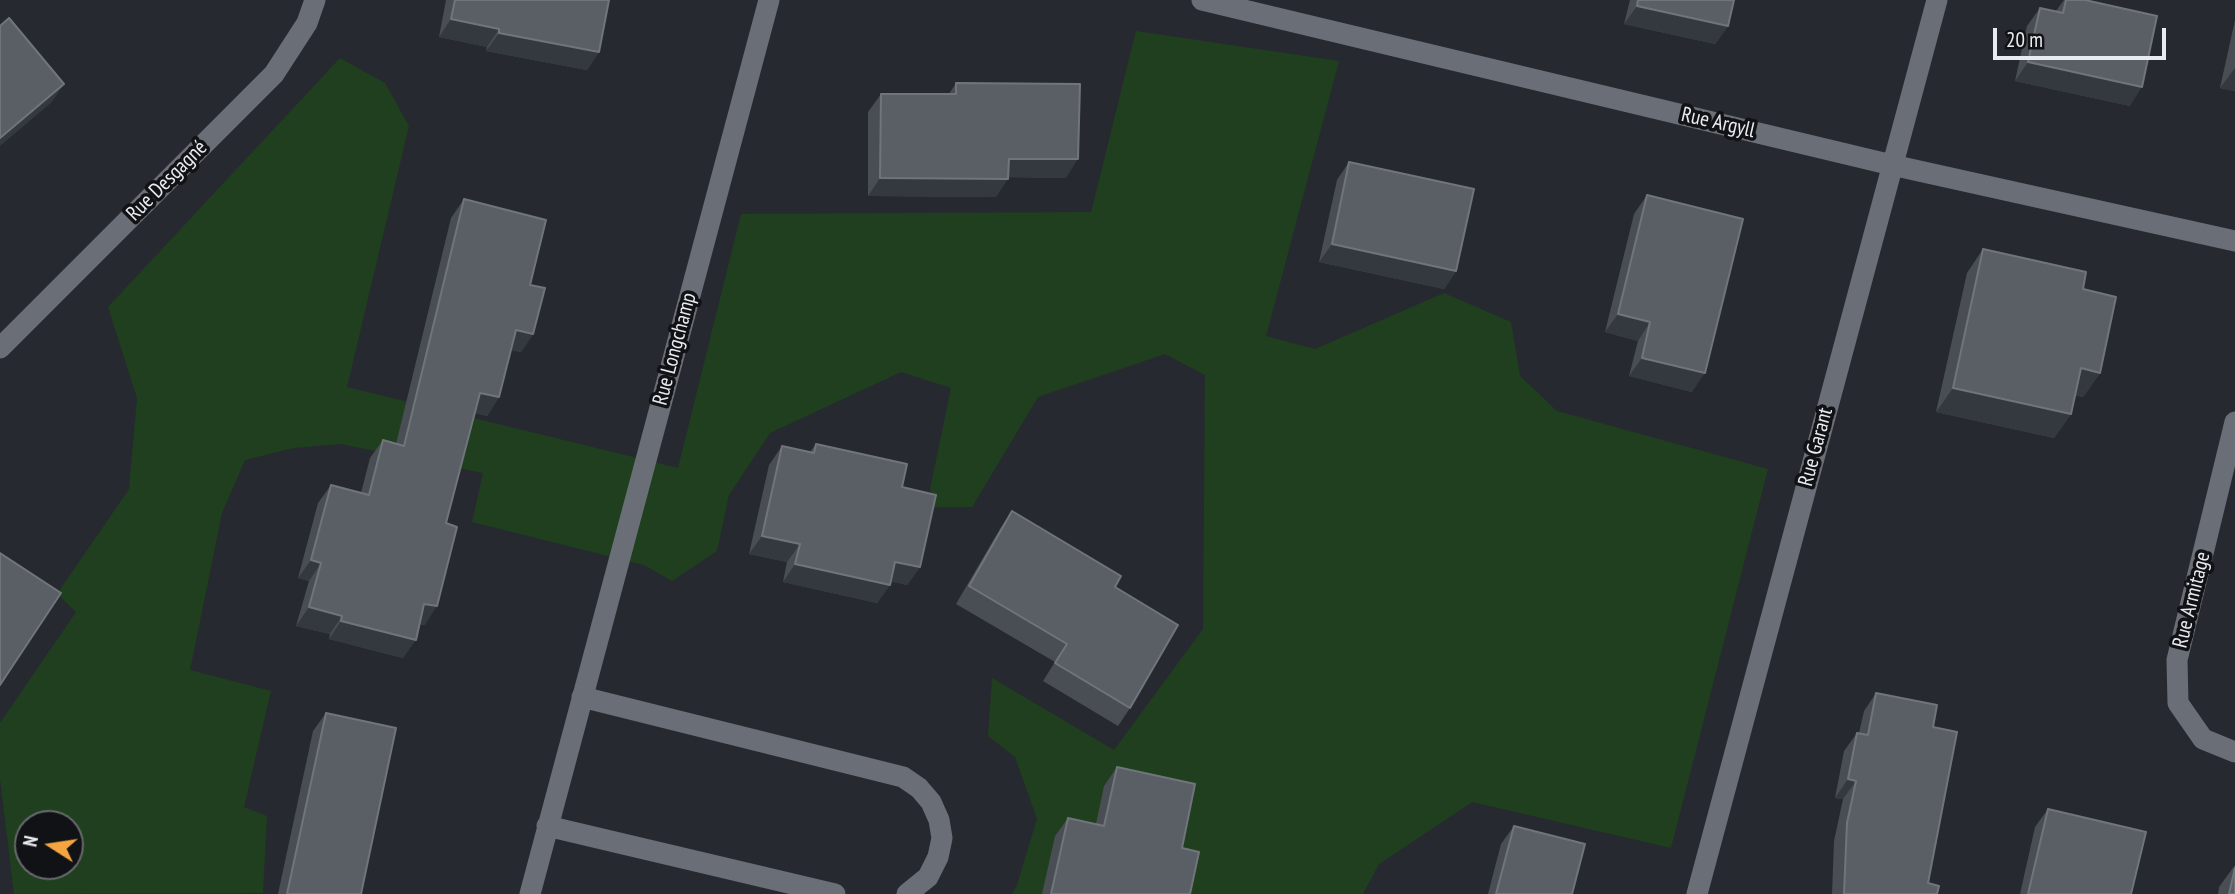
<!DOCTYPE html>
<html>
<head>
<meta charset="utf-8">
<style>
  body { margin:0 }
  #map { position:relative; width:2235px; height:894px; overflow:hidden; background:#262a30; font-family:"PT Sans Narrow",sans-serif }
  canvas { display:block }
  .north { position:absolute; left:14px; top:810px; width:70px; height:70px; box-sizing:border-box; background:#111215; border:2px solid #67696d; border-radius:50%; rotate:282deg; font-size:19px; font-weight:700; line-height:28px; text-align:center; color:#e8ebf0 }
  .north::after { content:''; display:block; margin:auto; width:24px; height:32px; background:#f2a541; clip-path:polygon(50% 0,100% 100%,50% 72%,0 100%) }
  .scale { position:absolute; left:1993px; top:28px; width:173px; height:32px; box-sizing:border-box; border:4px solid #e8ebf0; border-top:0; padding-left:9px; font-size:21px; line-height:24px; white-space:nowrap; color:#e8ebf0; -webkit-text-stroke:5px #111215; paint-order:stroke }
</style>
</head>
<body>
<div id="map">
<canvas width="2235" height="894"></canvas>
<div class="north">N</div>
<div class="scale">20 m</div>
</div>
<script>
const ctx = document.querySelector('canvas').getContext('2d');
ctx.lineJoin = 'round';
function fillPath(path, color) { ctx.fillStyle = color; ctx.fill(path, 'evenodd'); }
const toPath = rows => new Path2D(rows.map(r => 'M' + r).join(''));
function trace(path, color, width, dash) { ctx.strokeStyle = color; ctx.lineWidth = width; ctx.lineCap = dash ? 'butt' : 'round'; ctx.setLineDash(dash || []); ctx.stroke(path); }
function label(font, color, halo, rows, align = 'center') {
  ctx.font = font + ' "PT Sans Narrow",sans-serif'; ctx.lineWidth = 7; ctx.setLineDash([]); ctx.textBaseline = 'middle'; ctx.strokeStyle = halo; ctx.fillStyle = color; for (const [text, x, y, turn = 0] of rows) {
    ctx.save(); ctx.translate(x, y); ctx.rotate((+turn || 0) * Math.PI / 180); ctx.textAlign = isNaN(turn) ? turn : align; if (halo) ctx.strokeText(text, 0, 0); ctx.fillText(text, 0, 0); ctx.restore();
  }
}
fillPath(toPath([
  [1136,31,1339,61,1266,336,1315,349,1444,293,1511,322,1520,376,1557,411,1768,469,1671,848,1472,802,1379,864,1363,894,1012,894,1017,885,1037,819,1015,757,988,736,992,678,1114,750,1203,629,1205,375,1165,354,1038,397,972,507,935,507,930,489,951,388,901,372,770,433,729,495,717,551,672,581,644,565,472,522,483,473,341,444,294,448,245,460,222,513,190,670,271,691,244,807,267,816,263,893,14,894,0,779,0,723,76,612,57,594,129,489,137,398,108,307,340,58,385,83,409,126,347,387,678,468,741,214,1091,212],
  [28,824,70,824,70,866,28,866]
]), '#1f3f1f');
trace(toPath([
  [1202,0,1892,165,2235,241],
  [0,348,274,74,307,23,315,0],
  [2235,422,2177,660,2178,703,2203,739,2235,752],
  [582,697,903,777,919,788,931,802,939,820,942,838,938,857,928,877,907,894],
  [547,826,835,894],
  [530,894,769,0],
  [1697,894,1937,0]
]), '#6a6f77', 21);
fillPath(toPath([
  [446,0,609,0,599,52,587,70,486,51,487,47,439,37],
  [1630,0,1734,0,1728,26,1715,44,1624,24],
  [2064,0,2085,0,2130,106,2015,81,2027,26,2040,8,2056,11],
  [2235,20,2235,91,2220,88],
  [956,83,1066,178,1008,177,996,197,868,196,868,112,881,94,949,94],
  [1349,162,1456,271,1444,289,1319,262,1337,180],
  [1647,195,1692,392,1629,376,1638,341,1605,332,1634,214],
  [464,199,530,285,533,334,521,352,511,350,499,397,487,416,475,413,446,523,425,625,419,624,403,658,329,639,330,634,296,626,309,581,298,578,318,503,331,485,361,493,370,458,383,440,396,444,451,218],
  [1983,249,2083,289,2100,373,2083,397,2075,395,2071,414,2054,438,1936,412,1967,273],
  [816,444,902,487,920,567,907,585,891,581,890,585,877,603,783,582,787,562,749,554,769,465,782,446,810,452],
  [1012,511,1115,587,1130,708,1118,726,1043,681,1055,662,956,604,1000,529],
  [1876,693,1933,727,1928,883,1937,894,1832,894,1834,841,1843,799,1835,798,1844,751,1857,733,1859,733,1864,711],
  [326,713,361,894,278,894,313,731],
  [1117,767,1182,848,1190,894,1042,894,1055,836,1068,818,1096,824,1104,786],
  [2048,809,2131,894,2020,894,2035,827],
  [1514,826,1572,894,1488,894,1501,844],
  [2235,865,2235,894,2218,894,2219,887]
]), '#494e55');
fillPath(toPath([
  [1637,6,1728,26,1715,44,1624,24],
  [451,19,499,29,487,47,439,37],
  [499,33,599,52,587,70,486,51],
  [2028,62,2142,87,2130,106,2015,81],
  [2235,68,2235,91,2220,88],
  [64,84,52,102,0,146,0,138],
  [1009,159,1078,159,1066,178,996,177],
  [880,178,1008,179,996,197,868,196],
  [1332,244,1456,271,1444,289,1319,262],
  [1618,314,1650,322,1638,341,1605,332],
  [516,330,533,334,521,352,503,348],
  [1642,358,1705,373,1692,392,1629,376],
  [2081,368,2100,373,2083,397,2064,392],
  [1953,388,2071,414,2054,438,1936,412],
  [480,393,499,397,487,416,467,411],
  [762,536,800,544,787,562,749,554],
  [311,560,321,563,309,581,298,578],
  [895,562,920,567,907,585,882,580],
  [795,564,890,585,877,603,783,582],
  [424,604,437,606,425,625,412,622],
  [309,607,342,616,330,634,296,626],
  [341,621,416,640,403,658,329,639],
  [1848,779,1856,781,1843,799,1835,798]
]), '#34383f');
const building = toPath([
  [455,0,609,0,599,52,499,33,499,29,451,19,455,0],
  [1638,0,1734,0,1728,26,1637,6,1638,0],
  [2066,0,2085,0,2157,16,2142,87,2028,62,2040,8,2063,13,2066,0],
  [9,18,64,84,0,138,0,26,9,18],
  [956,83,1080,84,1078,159,1009,159,1008,179,880,178,881,94,956,94,956,83],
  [1349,162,1474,189,1456,271,1332,244,1349,162],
  [1647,195,1743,219,1705,373,1642,358,1650,322,1618,314,1647,195],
  [464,199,546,220,530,285,545,288,533,334,516,330,499,397,480,393,446,523,457,527,437,606,424,604,416,640,341,621,342,616,309,607,321,563,311,560,331,485,369,495,383,440,404,446,464,199],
  [1983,249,2086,272,2083,289,2116,297,2100,373,2081,368,2071,414,1953,388,1983,249],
  [816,444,907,464,902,487,936,495,920,567,895,562,890,585,795,564,800,544,762,536,782,446,814,453,816,444],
  [1012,511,1121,576,1115,587,1178,625,1130,708,1055,663,1067,644,969,586,1012,511],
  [0,553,61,593,0,685,0,553],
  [1876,693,1937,705,1933,727,1957,732,1928,883,1939,886,1937,894,1844,894,1847,823,1856,781,1848,779,1857,733,1868,735,1876,693],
  [326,713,396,728,361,894,287,894,326,713],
  [1117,767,1195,784,1182,848,1199,852,1190,894,1051,894,1068,818,1104,826,1117,767],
  [2048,809,2146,832,2131,894,2028,894,2048,809],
  [1514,826,1585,844,1572,894,1496,894,1514,826],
  [2235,868,2235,894,2229,894,2235,868]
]);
fillPath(building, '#5a5f65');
trace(building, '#70757b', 2);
label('21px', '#e8ebf0', '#111215', [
  ["Rue Argyll",1718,123,13],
  ["Rue Desgagné",167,181,-45],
  ["Rue Longchamp",675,349,-75],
  ["Rue Garant",1816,447,-75],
  ["Rue Armitage",2192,600,-76]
]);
</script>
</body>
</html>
